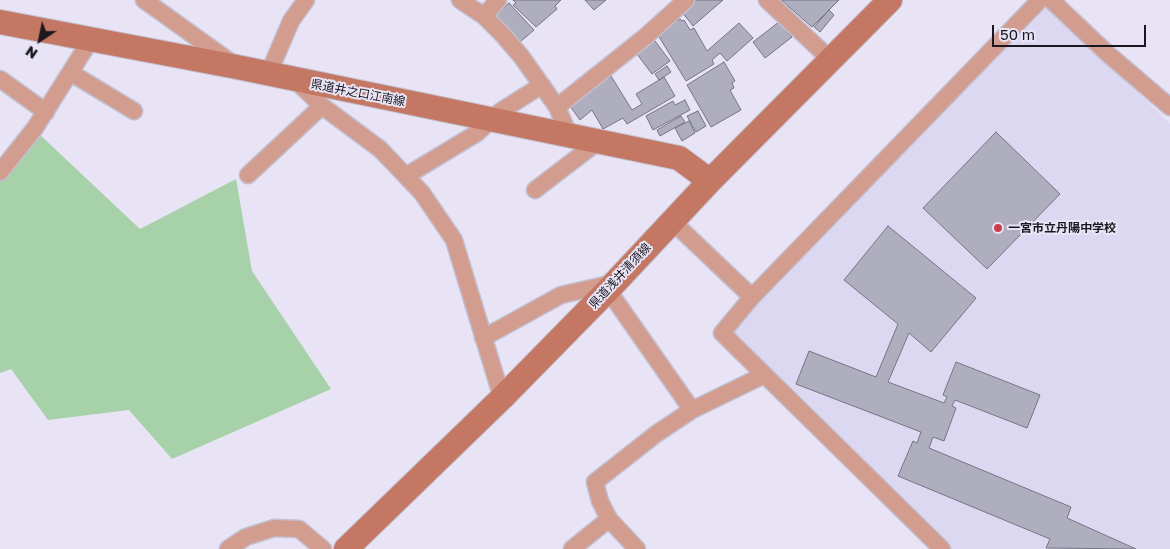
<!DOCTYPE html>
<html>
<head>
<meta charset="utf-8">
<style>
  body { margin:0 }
  #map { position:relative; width:1170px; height:549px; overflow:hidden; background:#e8e4f6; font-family:"Golos Text",sans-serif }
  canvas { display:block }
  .north { position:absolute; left:15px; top:15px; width:50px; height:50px; -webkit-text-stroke:4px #e8e4f6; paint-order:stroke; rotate:214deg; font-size:14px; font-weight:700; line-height:20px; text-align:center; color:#1a181e }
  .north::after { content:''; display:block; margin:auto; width:18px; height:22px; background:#1a181e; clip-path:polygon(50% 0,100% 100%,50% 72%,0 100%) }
  .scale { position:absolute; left:992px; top:25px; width:154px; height:22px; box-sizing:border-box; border:2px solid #1a181e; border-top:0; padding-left:6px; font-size:15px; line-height:18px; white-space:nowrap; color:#1a181e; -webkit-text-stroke:4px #e8e4f6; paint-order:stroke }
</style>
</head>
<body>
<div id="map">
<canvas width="1170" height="549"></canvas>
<div class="north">N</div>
<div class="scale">50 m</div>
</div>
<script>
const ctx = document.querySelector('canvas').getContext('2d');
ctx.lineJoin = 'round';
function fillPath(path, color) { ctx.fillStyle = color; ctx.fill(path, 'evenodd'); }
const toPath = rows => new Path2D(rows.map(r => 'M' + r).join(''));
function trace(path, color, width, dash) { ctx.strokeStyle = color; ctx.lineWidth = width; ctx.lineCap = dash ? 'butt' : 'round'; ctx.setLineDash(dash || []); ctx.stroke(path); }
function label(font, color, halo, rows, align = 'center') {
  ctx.font = font + ' "Golos Text","Noto Sans JP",sans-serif'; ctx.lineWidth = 4; ctx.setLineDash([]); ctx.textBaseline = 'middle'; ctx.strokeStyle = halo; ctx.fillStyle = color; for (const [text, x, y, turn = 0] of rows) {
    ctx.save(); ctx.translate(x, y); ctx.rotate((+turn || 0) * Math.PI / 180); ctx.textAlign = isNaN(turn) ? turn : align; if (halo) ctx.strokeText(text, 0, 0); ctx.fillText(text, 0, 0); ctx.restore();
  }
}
fillPath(toPath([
  [1032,0,1045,0,1170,124,1170,549,949,549,732,332]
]), '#ddd8f1');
fillPath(toPath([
  [38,133,140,229,236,179,252,271,331,389,172,459,129,410,48,420,11,369,0,373,0,166]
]), '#a7d1a9');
const building = toPath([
  [513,0,561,0,555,6,557,9,536,27,513,5,516,3,513,0],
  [585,0,606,0,594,10,585,0],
  [696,0,723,0,693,26,682,12,696,0],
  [781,0,839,0,812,27,781,0],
  [509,3,534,30,520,42,495,15,509,3],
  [829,10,834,15,820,32,814,27,829,10],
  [680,19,682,21,684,20,690,30,694,28,707,51,739,23,753,38,727,61,720,53,712,60,714,64,686,81,658,35,665,31,663,28,680,19],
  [779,22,792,37,765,58,753,42,779,22],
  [652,37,670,61,652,74,634,50,652,37],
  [724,62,735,81,732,83,734,88,730,90,741,110,711,127,687,85,724,62],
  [667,66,671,72,659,80,655,74,667,66],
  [611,76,632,110,642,104,636,94,664,77,675,96,627,124,623,118,603,129,592,110,580,120,570,106,611,76],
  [685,100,690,110,653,130,646,116,673,101,675,105,685,100],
  [698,111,706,126,696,132,687,116,698,111],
  [681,116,685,122,660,136,657,130,681,116],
  [689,121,695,133,682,141,675,128,689,121],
  [996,132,1060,194,987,269,923,208,996,132],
  [888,226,976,298,931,352,909,333,888,382,944,403,947,397,943,395,956,362,1040,395,1027,428,955,400,952,406,956,408,944,441,933,437,929,448,1071,507,1067,518,1136,549,1046,548,1050,539,898,476,913,441,917,443,921,432,796,384,809,351,876,377,898,324,844,280,888,226]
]);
fillPath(building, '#aeaebf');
trace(building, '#757585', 1);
const street = toPath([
  [144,0,232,63],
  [460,0,484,16,502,34,521,56,557,107],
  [767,0,831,60],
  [1051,0,1108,54,1170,107],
  [484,16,498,0],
  [71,73,134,111],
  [268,75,291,21,306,0],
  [0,79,46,112],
  [295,80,322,106,380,149,422,193,454,240,502,398],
  [569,135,557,107,645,37,686,0],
  [0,172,35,128,90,41],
  [248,175,322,106],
  [406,176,477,133,501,111,542,85],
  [535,190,599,141],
  [672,221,752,297],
  [608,290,692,410],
  [483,338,561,295,614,283],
  [609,519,637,549],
  [228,549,246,537,274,528,299,529,323,549],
  [572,549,609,519,600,501,595,482,656,434,692,410,764,375],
  [942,549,722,333,752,297,1040,0]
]);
const secondary = toPath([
  [0,22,237,67,679,158,710,181],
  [346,549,502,398,608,290,710,181,890,0]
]);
trace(street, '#c3bfcf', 19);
trace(secondary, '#c3bfcf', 26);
trace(street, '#d29d8f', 16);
trace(secondary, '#c47863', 24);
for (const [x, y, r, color] of [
  [998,228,5,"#cd3d4e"]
]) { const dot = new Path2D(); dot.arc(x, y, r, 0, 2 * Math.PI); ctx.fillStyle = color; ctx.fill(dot); trace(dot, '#e8e4f6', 2); }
label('12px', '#1a181e', '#e8e4f6', [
  ["県道井之口江南線",358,93,11],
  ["県道浅井清須線",620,276,-47]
]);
label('bold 12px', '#1a181e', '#e8e4f6', [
  ["一宮市立丹陽中学校",1008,228]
], 'left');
</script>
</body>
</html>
